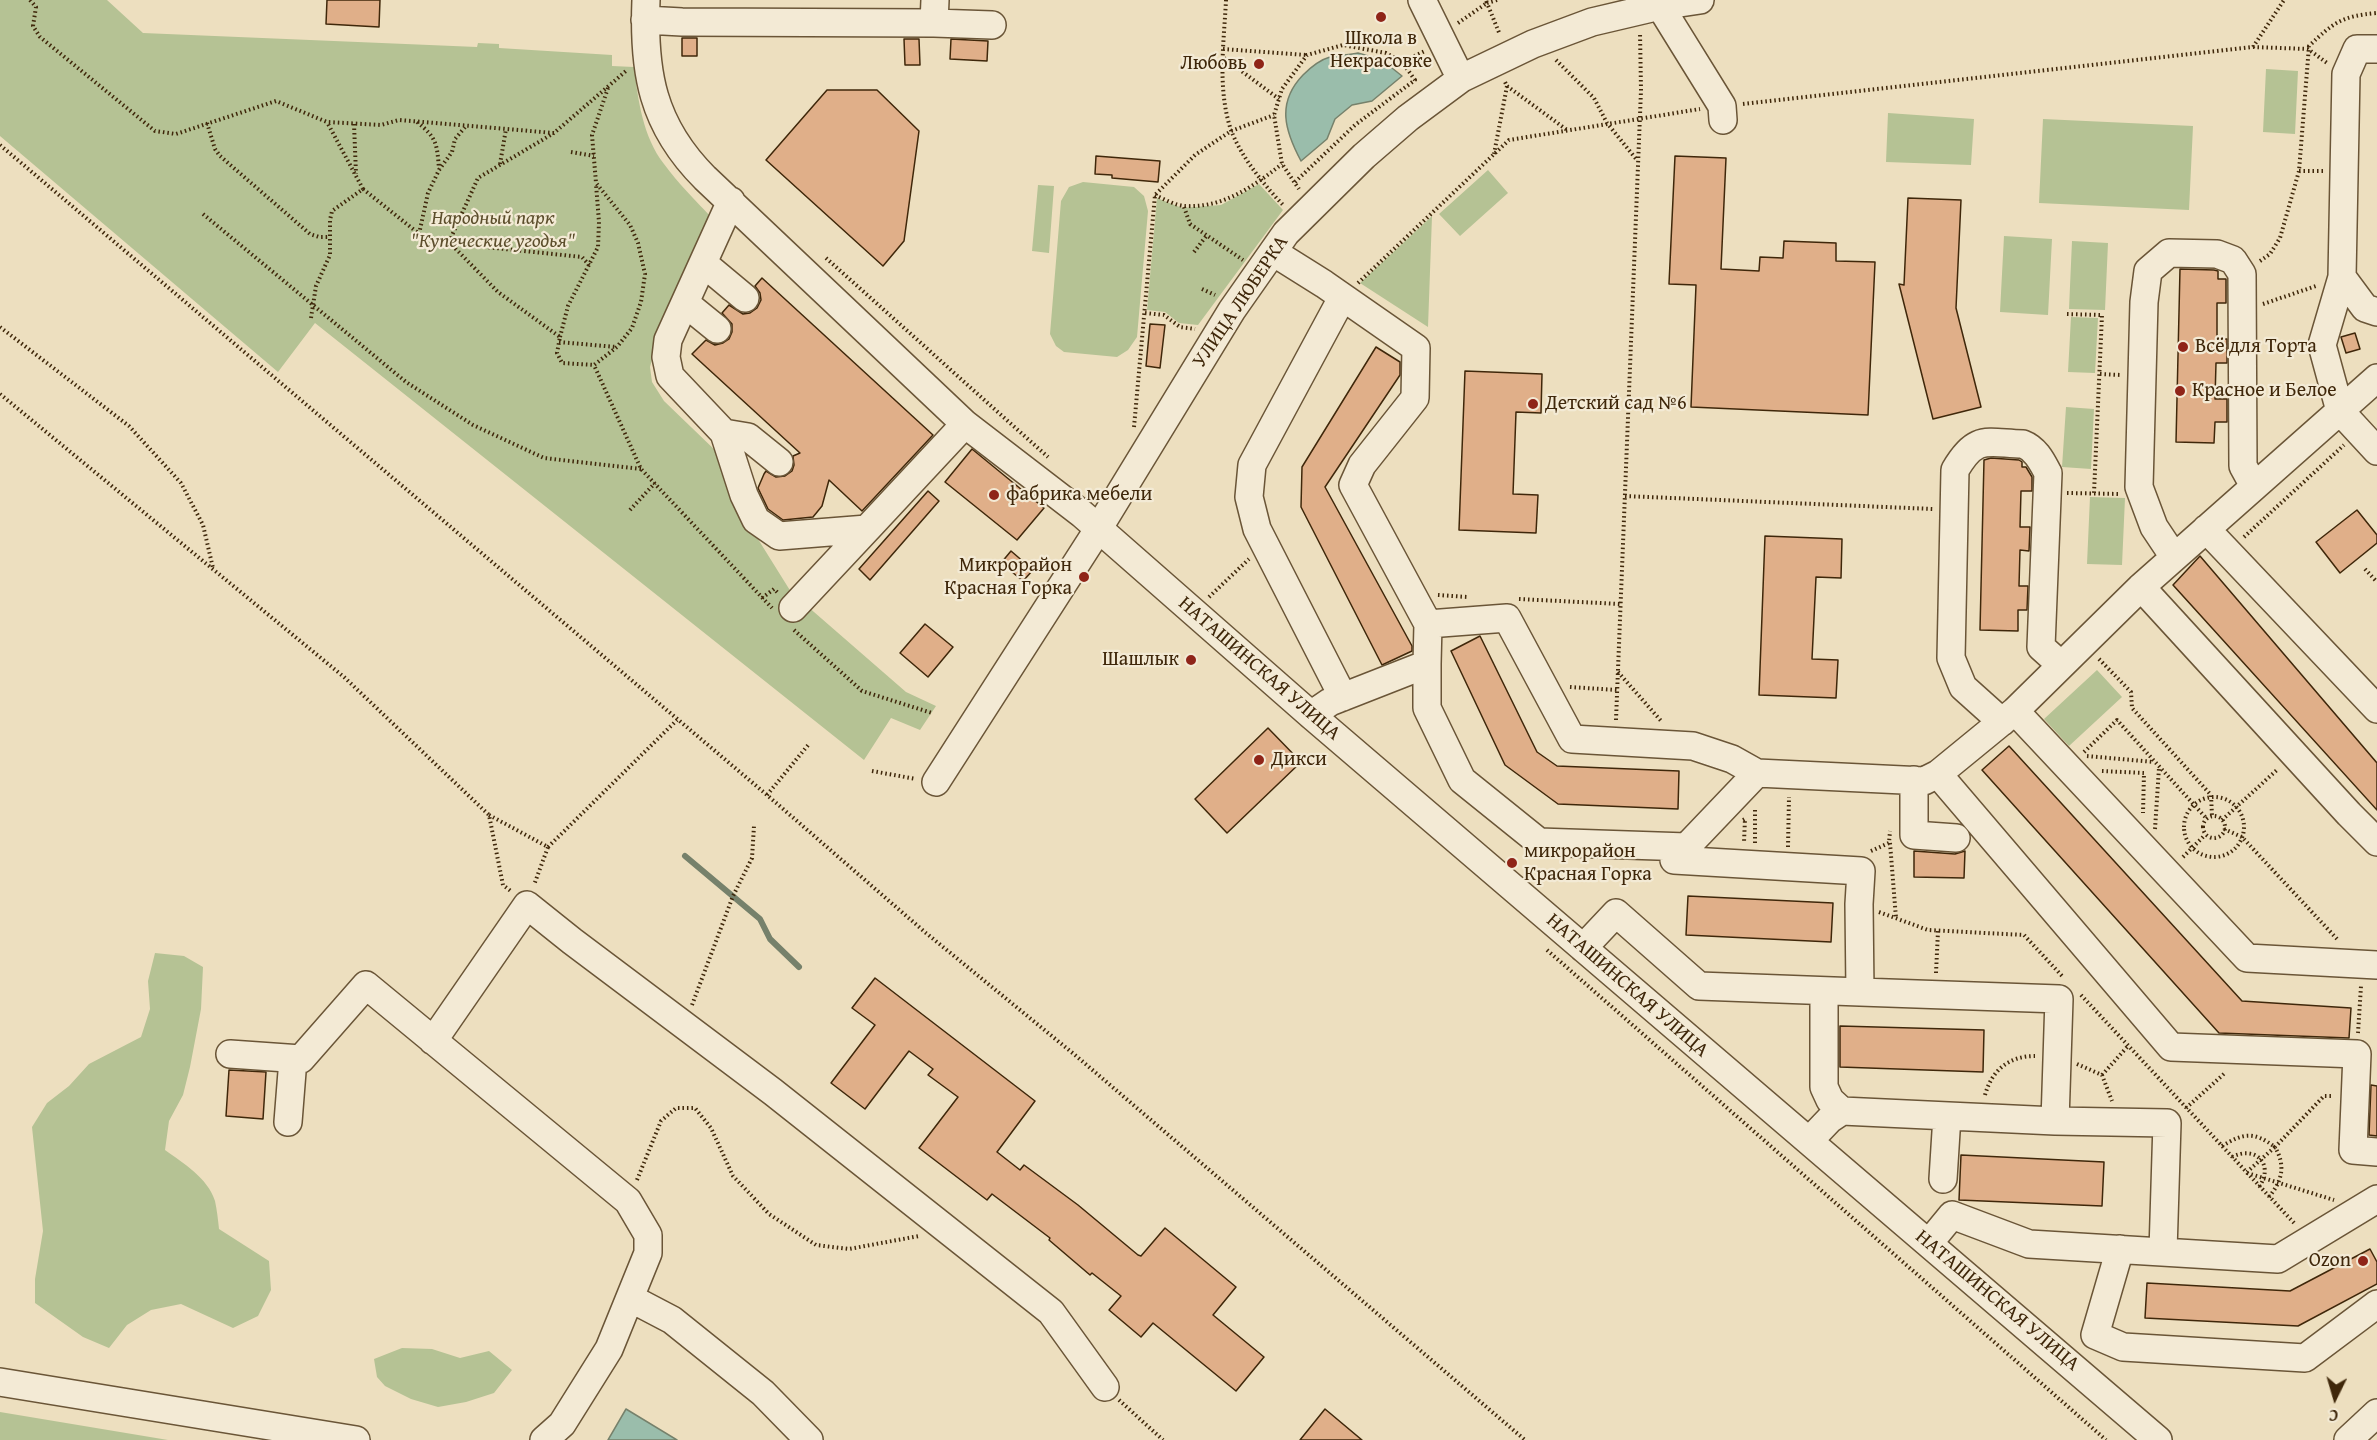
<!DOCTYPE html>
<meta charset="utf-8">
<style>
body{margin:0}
#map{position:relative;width:2377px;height:1440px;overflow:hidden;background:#eddfbf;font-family:"Gentium Book Plus",serif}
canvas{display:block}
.north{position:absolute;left:2305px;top:1368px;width:60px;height:60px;-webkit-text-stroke:4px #f3ead5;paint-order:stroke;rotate:185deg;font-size:16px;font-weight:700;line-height:24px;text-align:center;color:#3f270a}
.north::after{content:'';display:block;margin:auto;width:21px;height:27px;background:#3f270a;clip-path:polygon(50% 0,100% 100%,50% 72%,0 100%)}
</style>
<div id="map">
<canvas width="2377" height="1440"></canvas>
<div class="north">С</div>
</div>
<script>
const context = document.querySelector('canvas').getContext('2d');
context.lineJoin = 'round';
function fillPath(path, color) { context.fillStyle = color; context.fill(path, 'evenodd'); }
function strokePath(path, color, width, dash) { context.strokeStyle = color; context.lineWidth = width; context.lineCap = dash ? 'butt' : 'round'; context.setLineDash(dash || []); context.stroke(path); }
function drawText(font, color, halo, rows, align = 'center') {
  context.font = font + ' "Gentium Book Plus",serif'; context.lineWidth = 4.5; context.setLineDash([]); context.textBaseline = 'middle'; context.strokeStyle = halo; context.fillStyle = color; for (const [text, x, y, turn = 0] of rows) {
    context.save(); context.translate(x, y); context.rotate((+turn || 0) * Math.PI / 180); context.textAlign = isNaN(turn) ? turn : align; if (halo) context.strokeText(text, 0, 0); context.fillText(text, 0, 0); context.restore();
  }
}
const green = new Path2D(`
 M0,0H107L143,33L477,47L478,43L499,44V48L612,55V66L634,67C638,100 643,137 664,164C678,183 695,200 711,217L654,352L650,367L652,382L664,401L718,453L733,499L791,592L906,692L936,706L920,730L891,718L864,760L315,323L278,372L0,136Z
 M2266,69L2298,71L2295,134L2263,132Z
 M1888,113L1974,119L1971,165L1886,162Z
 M2043,119L2193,126L2189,210L2039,203Z
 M1488,170L1508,193L1460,236L1439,214Z
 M1083,182L1134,187L1144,196L1148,211L1137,337L1128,350L1117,357L1064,352L1056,346L1050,334L1061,201L1069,187Z
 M1259,184L1283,210L1198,325L1179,323L1165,312L1147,310L1157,198L1182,208L1221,205Z
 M1038,185L1054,186L1049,253L1032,251Z
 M1432,216L1428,327L1360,283Z
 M2004,236L2052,239L2048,315L2000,312Z
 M2072,241L2108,243L2105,310L2069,309Z
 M2071,317L2098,318L2095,373L2068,372Z
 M2066,407L2094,409L2091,469L2062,467Z
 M2090,497L2125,498L2122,565L2087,564Z
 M2097,670L2122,697L2069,746L2044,719Z
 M155,953L184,956L203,967L201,1009L190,1067L183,1095L169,1121L165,1150C183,1163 208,1178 215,1201C217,1210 218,1220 219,1229L269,1261L271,1290L258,1316L233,1328L181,1304L151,1310L127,1325L109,1348L83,1337L35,1303V1279L43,1231L32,1127L47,1103L69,1086L89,1064L141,1037L150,1009L148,981Z
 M402,1348L432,1349L460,1358L489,1351L512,1370L494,1393L466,1402L438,1407L411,1399L385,1386L377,1377L374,1359Z
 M0,1412L168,1440H0Z`);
const water = new Path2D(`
 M1358,53L1382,60L1402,76L1372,101L1352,105L1335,119L1327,139L1301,161C1285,131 1276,103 1303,75C1311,67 1319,60 1330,57C1338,55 1349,55 1358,53Z
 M626,1409L677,1440H608Z`);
const stream = new Path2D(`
 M685,856L760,919L770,939L799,967`);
const building = new Path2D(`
 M327,0H380L379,27L326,24Z
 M682,38H697V56H682Z
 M904,39H919L920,65H905Z
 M951,39L988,41L987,61L950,59Z
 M827,90H877L919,131L904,241L883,266L766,160Z
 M1096,156L1160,161L1158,182L1112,178V175L1095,174Z
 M1675,156L1726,158L1721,269L1759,271L1760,257L1783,258L1784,241L1836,243V261L1875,262L1868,415L1691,407L1696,285L1669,284Z
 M1908,198L1961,200L1956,308L1981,407L1933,419L1899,284L1904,285Z
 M2180,269L2214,270L2218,271V279H2226V303H2217V339H2227V363H2216L2215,399H2227V422H2215L2214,443L2176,442Z
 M762,278L933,435L862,511L829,480L822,506L813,517L783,520L768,509L758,488L764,474L766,471L776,477L785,476L792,471L794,465L793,456L800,453L692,354L706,340L715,345L723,343L729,339L732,332V324L722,313L729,305L743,314L750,313L757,308L761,300L760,293L755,286Z
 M1150,324L1165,325L1160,368L1146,366Z
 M2355,333L2360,349L2346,353L2341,337Z
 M1376,347L1400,362V375L1325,487L1412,646V651L1382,665L1301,507L1302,467Z
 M1465,371L1542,374L1541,413L1516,412L1513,494L1538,495L1536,533L1459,530Z
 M972,449L1044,508L1017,540L945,482Z
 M1991,458L2019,460L2022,462V467H2026L2032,477V491H2021L2020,527H2030L2029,551L2020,550L2019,586H2028L2027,610H2018V631L1980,630L1984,460Z
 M928,491L939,501L870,580L859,569Z
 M2357,510L2377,535V543L2340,573L2316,542Z
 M1765,536L1842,539L1841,578L1816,577L1812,659L1838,660L1836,698L1759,695Z
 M1011,551L1033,570L1023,581L1001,563Z
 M2200,556L2377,763V810L2173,585Z
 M925,624L953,647L928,677L900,653Z
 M1480,636L1537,752L1557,766L1679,771L1678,809L1558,804L1505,765L1451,651Z
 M1268,728L1301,762L1227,833L1195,799Z
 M2009,746L2242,1001L2351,1008L2349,1038L2219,1033L1982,770Z
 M1914,851L1955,854L1965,851L1964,878L1914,877Z
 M1688,896L1833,903L1831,942L1686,935Z
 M875,978L1035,1101L997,1152L1020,1170L1024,1165L1078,1205L1138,1255L1141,1256L1165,1228L1236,1287L1213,1315L1264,1357L1236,1391L1153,1323L1141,1337L1109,1310L1121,1296L1092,1273L1090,1275L1049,1240L1050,1238L992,1194L987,1200L919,1148L958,1097L928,1075L933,1069L909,1051L865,1109L831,1083L875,1025L852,1008Z
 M1840,1026L1984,1030L1983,1072L1840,1067Z
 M229,1070L266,1072L263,1119L226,1116Z
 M2371,1085L2377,1086V1136L2369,1135Z
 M1961,1155L2104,1162L2102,1206L1959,1200Z
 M2370,1249L2377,1262V1284L2298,1326L2145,1318L2147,1283L2290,1291Z
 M1325,1409L1362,1440H1300Z`);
const path = new Path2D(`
 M30,0L36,7L33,26L40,37L155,131L176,134L276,101L327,122L381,125L399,120L554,133L626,71
 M1226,0C1224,42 1217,89 1231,130C1241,157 1265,186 1284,206
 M1497,0L1487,3L1500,35
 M1458,23L1487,3L1486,0
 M2253,47L2308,49L2327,63
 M1223,49L1306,55
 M1224,58L1279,99
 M1556,60L1594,98L1607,123L1637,160
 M1402,62L1425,51
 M1507,86L1567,130
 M608,88L592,135L596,183L630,225L638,243L645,274L641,302L632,328L617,347L594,365L641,469L772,608
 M1743,104L2253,47L2284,0
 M417,122C437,138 437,144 439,169
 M207,123L215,149L220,156L310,234L319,237H330
 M354,124L356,174
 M0,145L767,795L926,933L1075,1055L1525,1440
 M571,152L594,156
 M1494,154L1507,86L1504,80
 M500,164L506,129
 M2299,171H2323
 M1295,182L1355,125L1415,80L1402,62L1386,53L1343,45L1307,55L1282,89L1274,115L1282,164L1299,189
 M363,189L428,241L582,257L590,266
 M1155,195C1164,199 1176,206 1186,206C1223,208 1254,186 1282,164
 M1184,207L1190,224L1243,260
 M203,214L406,382L473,425L544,458L641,469
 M419,234L428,193L439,170L452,152L455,139L466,126
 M449,242L498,292L560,337L557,353L562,363L594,365
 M449,242L478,178L554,133
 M1194,252L1207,235
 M826,258L1048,457
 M2260,261L2270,254L2280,238L2299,171L2309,46C2334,22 2342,16 2377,13
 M1358,283L1509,140L1700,109
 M1202,289L1215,295
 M2263,304L2316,286
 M1145,313L1164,315L1180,327L1195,329
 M2067,314L2102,315L2094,493
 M311,318L316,286L330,255V220L332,211L363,189L327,122
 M0,327L129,426L181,483L203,525L213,568
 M560,337L568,306L598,247L599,222L596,184
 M559,342L616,347
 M2100,374L2121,375
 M0,394L344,677L489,815L503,885L512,892
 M1134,427L1155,195L1195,155L1231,131L1274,115
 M2067,493L2120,494
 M1625,496L1933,509
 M630,510L655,483
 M2244,537L2344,445
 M2365,569L2377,582
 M1438,595L1467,597
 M1209,597L1249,559
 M762,598L774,589L778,593
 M1519,599L1620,604
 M794,630L862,691L932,713
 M2099,659L2131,692L2132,708L2211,795L2212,816
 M1618,672L1662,722
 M1570,687L1617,690
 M1616,720L1641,90L1640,32
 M2084,752L2117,720L2207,819
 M2087,756L2154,762
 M872,771L916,779
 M2102,771L2144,773L2143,813
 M767,795L809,744
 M2184 827a30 30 0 1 1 60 0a30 30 0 1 1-60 0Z
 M489,815L548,847L534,885
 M2203 827a11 11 0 1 1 22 0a11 11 0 1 1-22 0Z
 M1743,820L1745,819L1744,842
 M2222,820L2278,769
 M2155,829L2159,768
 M2224,829L2242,837L2338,940
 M1755,843V808
 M1890,843L1896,918
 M548,847L677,720
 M1788,847L1789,797
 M1871,851L1889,843L1890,831
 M2183,857L2205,835
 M1879,912L1928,930L2024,935L2063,977
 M1547,950L2106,1440
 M1936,973L1938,931
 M2081,995L2295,1224
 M692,1005L733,896L752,858L754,826
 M2358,1033L2361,986
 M2077,1064L2102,1075L2112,1101
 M2102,1075L2128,1046
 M1985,1095C1992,1070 2009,1056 2035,1056
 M2186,1108L2226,1072
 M2222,1146C2244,1133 2253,1131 2275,1147L2247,1172
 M2232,1157C2255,1145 2275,1164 2259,1187
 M2247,1173L2334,1200
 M637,1180L661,1121L676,1108H695L711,1128L733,1176L769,1214L816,1245L849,1249L919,1236
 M2269,1197C2282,1181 2286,1166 2275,1147L2324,1096H2333
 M1119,1400L1163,1440`);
const minor = new Path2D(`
 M646,0C643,72 652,125 705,178L965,424L1082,514L1311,715L2158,1440
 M1422,0L1455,67L1462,78
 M1660,6L1722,106L1723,120
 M645,20L682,22L934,23L935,0
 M934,23L992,25
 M2377,49H2357L2346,74L2342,277L2365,308L2377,312
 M731,201L668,340L666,357L670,376L724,433L744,495L756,520L779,536L867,529L965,424
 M1273,252L1324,284L1416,348L1415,398L1362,465L1353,485L1428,624
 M703,263L745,298
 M2342,277L2322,345L2340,411L2377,451
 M1342,298L1252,465L1249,497L1257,529L1343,697
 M685,303L717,329
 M724,433L748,437L779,462
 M2206,529L2377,709
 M2174,557L2154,527L2139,487L2144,302L2148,271L2169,253L2217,254L2233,260L2242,274L2243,466L2254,486
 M2141,587L2349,814L2377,842
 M793,608L867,529
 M1427,664V708L1462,780L1539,842L1687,847
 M2015,711L2247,958L2377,965
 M1311,715L1330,702L1427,664L1428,624L1507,618L1572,739L1693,746L1732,759L1757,773L1674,860L1861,871L1859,904L1860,992L2059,999L2055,1121L2167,1123L2163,1251
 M2002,722L1963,687L1951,658L1955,470C1976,434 1986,443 2023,444C2036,449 2042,462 2048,473L2041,647L2061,665
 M1757,773L1924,781L1938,774L2015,711L2141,587L2377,378
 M1938,774L2171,1047L2357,1054L2353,1150L2377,1152
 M1914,780V835L1956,838
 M936,782L1092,539L1232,310L1286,233L1364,156L1408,118L1462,78L1533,44L1592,22L1660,6L1700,0
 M1583,948L1616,913L1699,986L1860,992
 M1824,991V1087L1830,1100L1842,1111
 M433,1041L527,905L572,941L773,1092L1051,1312L1105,1387
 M230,1054L301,1059L366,985L628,1201L648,1235V1253L609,1349L562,1424L544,1440
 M288,1122L293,1059
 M1809,1141L1830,1119L1842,1111L2055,1121
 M1943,1179L1947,1116
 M1929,1243L1952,1215L2029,1244L2278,1259L2377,1199
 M2120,1249L2095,1335L2123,1347L2305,1358L2377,1304
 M630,1298L672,1320L763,1393L809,1440
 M0,1382L356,1440
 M2348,1440L2377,1413`);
const markers = [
 [1381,17,6,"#8f2418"],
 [1259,64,6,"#8f2418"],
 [2183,347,6,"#8f2418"],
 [2180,391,6,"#8f2418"],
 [1533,404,6,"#8f2418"],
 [994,495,6,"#8f2418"],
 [1084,577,6,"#8f2418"],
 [1191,660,6,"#8f2418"],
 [1259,760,6,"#8f2418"],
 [1512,863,6,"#8f2418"],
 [2363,1261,6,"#8f2418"]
];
const poiNames = [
 ["Школа в",1381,39,"center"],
 ["Некрасовке",1381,62,"center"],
 ["Любовь",1247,64,"right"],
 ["Всё для Торта",2195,347],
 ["Красное и Белое",2192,391],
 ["Детский сад №6",1545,404],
 ["фабрика мебели",1006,495],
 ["Микрорайон",1072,566,"right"],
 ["Красная Горка",1072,589,"right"],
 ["Шашлык",1179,660,"right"],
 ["Дикси",1271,760],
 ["микрорайон",1524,852],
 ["Красная Горка",1524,875],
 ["Ozon",2351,1261,"right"]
];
const parkNames = [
 ["Народный парк",493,219],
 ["\"Купеческие угодья\"",493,242]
];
const streetNames = [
 ["УЛИЦА ЛЮБЕРКА",1241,302,-56],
 ["НАТАШИНСКАЯ УЛИЦА",1259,669,41],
 ["НАТАШИНСКАЯ УЛИЦА",1627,986,41],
 ["НАТАШИНСКАЯ УЛИЦА",1997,1301,40]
];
fillPath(green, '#b5c294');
fillPath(water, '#9abdab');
strokePath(water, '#76816b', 1.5);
strokePath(stream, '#76816b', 6);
fillPath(building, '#e0af89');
strokePath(building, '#3f270a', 1.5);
strokePath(minor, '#6a5537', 30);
strokePath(path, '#3f270a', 4, [1.5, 3]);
strokePath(minor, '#f3ead5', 27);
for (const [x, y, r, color] of markers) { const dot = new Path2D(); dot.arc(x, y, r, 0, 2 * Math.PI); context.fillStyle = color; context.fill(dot); strokePath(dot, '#f3ead5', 2); }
drawText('20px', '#3f270a', '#f3ead5', poiNames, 'left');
drawText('italic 20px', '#5c4e2c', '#f3ead5', parkNames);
drawText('20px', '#3f270a', '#f3ead5', streetNames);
</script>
